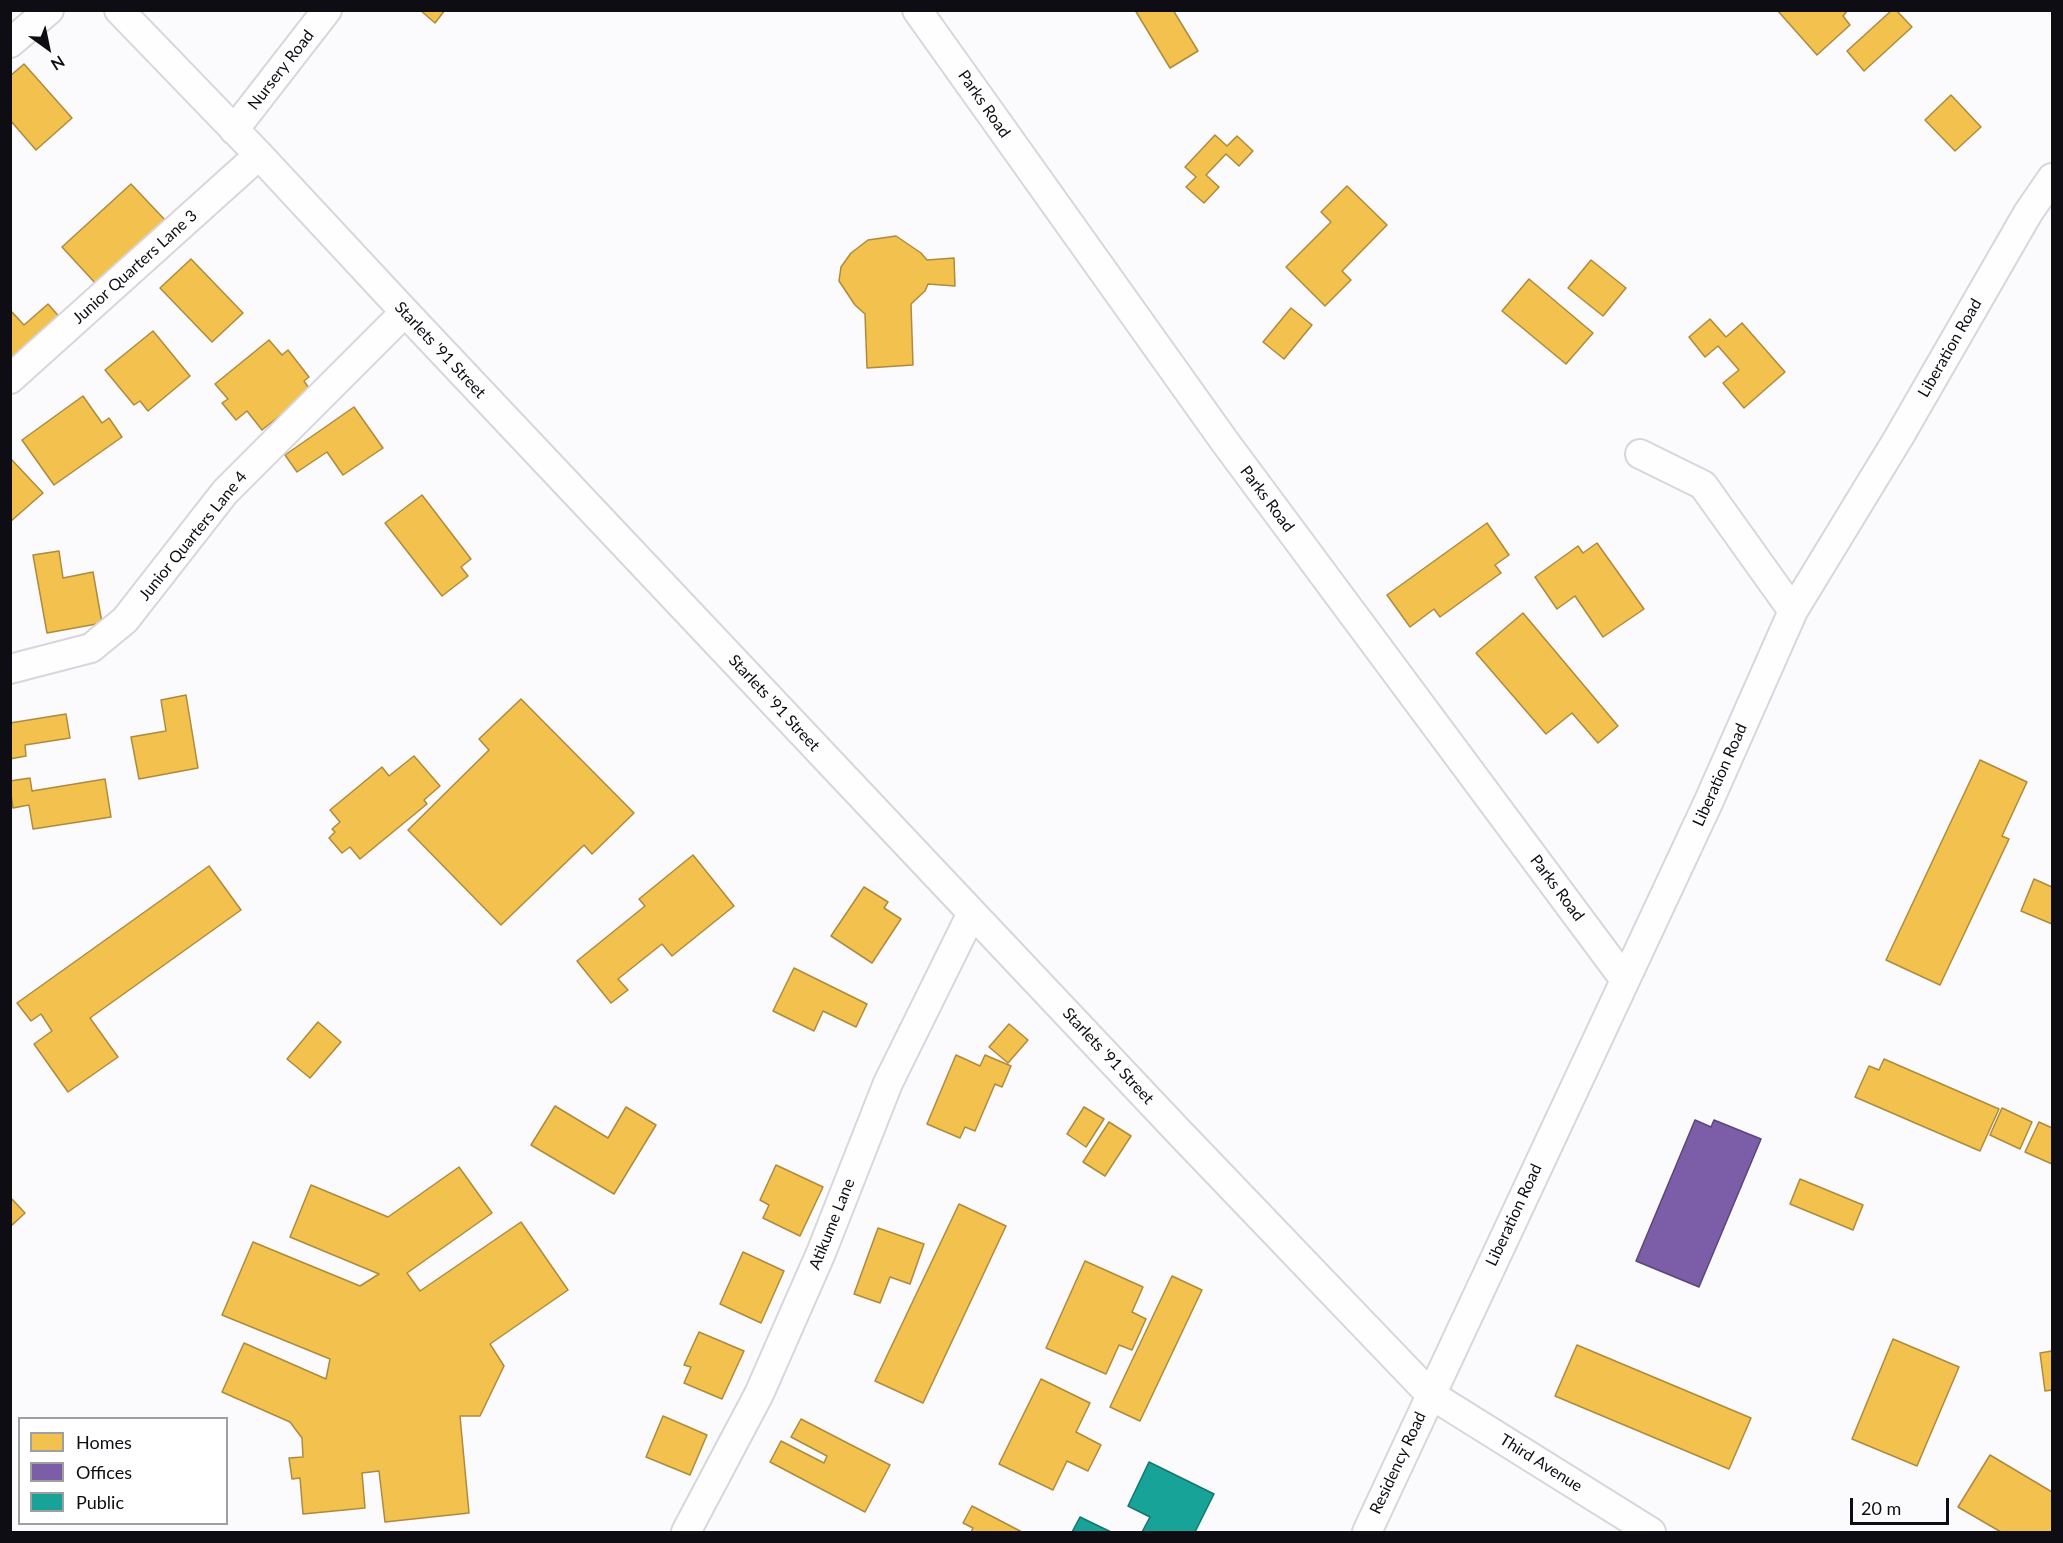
<!DOCTYPE html>
<style>
body{margin:0}
#map{position:relative;width:2063px;height:1543px;overflow:hidden;background:#fbfafc;font-family:Lato,sans-serif}
canvas{display:block}
.frame{position:absolute;inset:0;border:12px solid #0e0d13;pointer-events:none}
.legend{position:absolute;left:18px;top:1417px;width:210px;height:108px;box-sizing:border-box;background:#fff;border:2px solid #9f9ea1;margin:0;padding:8px 10px;list-style:none;font-size:18px;color:#0e0d13}
.legend li{display:flex;align-items:center;gap:12px;height:30px}
.legend b{width:30px;border:2px solid #9f9ea1}
.north{position:absolute;left:18px;top:18px;width:60px;height:60px;-webkit-text-stroke:4px #fff;paint-order:stroke;rotate:147deg;font-size:16px;font-weight:700;line-height:24px;text-align:center;color:#0e0d13}
.north::after{content:'';display:block;margin:auto;width:21px;height:27px;background:#0e0d13;clip-path:polygon(50% 0,100% 100%,50% 72%,0 100%)}
.scale{position:absolute;left:1850px;top:1498px;width:99px;height:27px;box-sizing:border-box;border:3px solid #0e0d13;border-top:0;padding-left:8px;font-size:18px;line-height:21px;white-space:nowrap;color:#0e0d13;-webkit-text-stroke:4px #fff;paint-order:stroke}
</style>
<div id="map">
<canvas width="2063" height="1543"></canvas>
<div class="frame"></div>
<ul class="legend">
<li><b style="height:16px;background:#f2c14e"></b>Homes</li>
<li><b style="height:16px;background:#7b5ea7"></b>Offices</li>
<li><b style="height:16px;background:#17a398"></b>Public</li>
</ul>
<div class="north">N</div>
<div class="scale">20 m</div>
</div>
<script>
const context = document.querySelector('canvas').getContext('2d');
context.lineJoin = 'round';
function fillPath(path, color) { context.fillStyle = color; context.fill(path, 'evenodd'); }
function strokePath(path, color, width, dash) { context.strokeStyle = color; context.lineWidth = width; context.lineCap = dash ? 'butt' : 'round'; context.setLineDash(dash || []); context.stroke(path); }
function drawText(font, color, halo, rows, align = 'center') {
  context.font = font + ' Lato,sans-serif'; context.lineWidth = 6; context.setLineDash([]); context.textBaseline = 'middle'; context.strokeStyle = halo; context.fillStyle = color; for (const [text, x, y, turn = 0] of rows) {
    context.save(); context.translate(x, y); context.rotate((+turn || 0) * Math.PI / 180); context.textAlign = isNaN(turn) ? turn : align; if (halo) context.strokeText(text, 0, 0); context.fillText(text, 0, 0); context.restore();
  }
}
const homes = new Path2D(`
 M420,10H445L435,23Z
 M1135,10H1173L1198,51L1170,68Z
 M1777,10H1848L1843,16L1850,25L1817,55Z
 M1892,10H1896L1912,27L1864,71L1847,51Z
 M24,64L72,118L36,150L10,120V76Z
 M1951,95L1981,127L1955,151L1925,120Z
 M1215,135L1227,146L1237,136L1253,151L1239,166L1226,154L1206,175L1219,187L1204,203L1186,187L1196,177L1185,167Z
 M131,184L166,221L97,285L62,247Z
 M1347,186L1387,225L1342,271L1351,280L1325,306L1286,267L1331,222L1321,212Z
 M896,236L921,253L927,260L954,258L955,286L928,284L925,291L911,304L913,365L867,368L865,314L855,305L839,281L841,267L851,253L868,240Z
 M191,259L243,313L212,342L160,288Z
 M1591,260L1626,288L1603,316L1568,288Z
 M1529,279L1593,333L1566,364L1502,311Z
 M48,304L63,321L10,368V310L24,325Z
 M1291,308L1312,325L1284,359L1263,342Z
 M1710,319L1726,337L1742,323L1785,372L1744,408L1723,383L1739,370L1718,346L1705,357L1689,337Z
 M153,331L190,376L148,411L140,401L134,405L105,370Z
 M269,340L282,355L288,350L309,377L304,381L311,391L262,430L247,411L236,420L222,403L228,399L215,384Z
 M83,396L102,423L109,418L122,437L54,485L22,440Z
 M354,407L383,448L343,475L327,452L297,472L285,455Z
 M10,458L43,493L10,522Z
 M422,495L471,559L461,567L468,576L442,596L385,523Z
 M1487,523L1509,555L1495,565L1501,573L1440,617L1434,609L1410,627L1387,595Z
 M1597,543L1644,609L1603,637L1575,596L1557,609L1535,577L1578,546L1583,553Z
 M59,551L63,578L93,572L102,623L47,633L33,555Z
 M1523,613L1618,726L1598,743L1572,713L1546,734L1476,653Z
 M186,695L198,768L139,779L131,737L166,731L161,700Z
 M521,699L634,813L592,854L584,845L501,925L408,830L489,750L479,739Z
 M66,714L70,738L25,745L26,756L10,759V723Z
 M414,756L440,786L424,800L427,804L360,859L350,847L342,853L329,838L335,832L332,829L340,822L330,810L382,767L389,776Z
 M1980,760L2027,782L2002,836L2009,839L1940,985L1886,960Z
 M30,778L32,791L105,779L111,817L33,829L29,805L13,808L10,787V781Z
 M693,855L734,906L672,956L662,944L618,979L628,990L611,1003L577,961L645,906L639,899Z
 M209,866L241,910L90,1018L118,1057L68,1092L34,1044L52,1031L41,1014L31,1021L17,1003Z
 M2034,879L2052,887V924L2021,911Z
 M864,887L888,902L884,908L901,919L872,963L831,936Z
 M794,968L867,1004L856,1027L823,1011L814,1031L773,1011Z
 M318,1022L341,1042L310,1078L287,1059Z
 M1009,1024L1028,1040L1008,1063L989,1047Z
 M956,1055L980,1066L985,1055L1011,1066L1002,1087L995,1084L975,1131L965,1127L960,1138L927,1124Z
 M1884,1059L1999,1109L1980,1151L1855,1097L1869,1066L1879,1070Z
 M555,1106L608,1138L626,1107L656,1125L614,1194L531,1145Z
 M1084,1107L1104,1119L1086,1147L1067,1134Z
 M2002,1108L2032,1122L2020,1149L1990,1135Z
 M1109,1122L1131,1136L1105,1176L1083,1162Z
 M2039,1122L2052,1128V1164L2025,1152Z
 M776,1165L823,1187L800,1236L763,1218L769,1205L760,1200Z
 M459,1167L492,1213L407,1273L420,1291L521,1222L568,1290L490,1344L504,1366L480,1416H460L469,1513L385,1522L379,1471L362,1473L365,1508L303,1514L300,1478L292,1479L289,1458L303,1457L302,1438L290,1422L222,1392L244,1343L326,1379L330,1359L222,1315L253,1242L360,1286L379,1274L290,1237L311,1185L388,1217Z
 M1800,1179L1863,1205L1853,1230L1790,1204Z
 M10,1197L25,1213L10,1227Z
 M959,1204L1006,1226L923,1403L875,1381Z
 M878,1228L924,1244L910,1284L890,1277L880,1303L854,1294Z
 M743,1252L784,1271L761,1323L720,1304Z
 M1085,1261L1143,1287L1132,1312L1146,1319L1132,1350L1119,1345L1106,1374L1046,1348Z
 M1172,1276L1202,1290L1140,1421L1110,1407Z
 M699,1332L744,1351L722,1399L684,1383L691,1367L684,1365Z
 M1893,1339L1959,1367L1917,1466L1852,1439Z
 M1577,1345L1751,1418L1729,1469L1555,1396Z
 M2052,1351V1390L2045,1391L2040,1353Z
 M1041,1379L1090,1403L1076,1432L1101,1445L1088,1471L1067,1461L1053,1490L999,1464Z
 M663,1416L707,1435L690,1475L646,1457Z
 M801,1419L890,1465L865,1512L770,1462L781,1441L824,1463L827,1456L791,1437Z
 M1990,1455L2052,1492V1532H2001L1958,1507Z
 M972,1506L1022,1532H971L973,1528L963,1523Z`);
const offices = new Path2D(`
 M1695,1120L1711,1127L1714,1120L1761,1139L1699,1287L1636,1261Z`);
const public = new Path2D(`
 M1149,1462L1214,1494L1195,1532H1142L1150,1517L1128,1506Z
 M1080,1517L1111,1532H1072Z`);
const minor = new Path2D(`
 M119,10L259,155L405,312L1178,1131L1430,1394L1651,1532
 M917,10L1225,442L1625,980
 M10,43L49,10
 M234,130L327,10
 M10,379L259,155
 M1640,454L1703,485L1793,611
 M10,669L91,648L125,620L225,492L405,312
 M686,1532L759,1394L821,1253L888,1083L972,913
 M1367,1532L1708,803L1793,611L1899,437L2028,213L2052,178`);
const streetNames = [
 ["Nursery Road",281,70,-52],
 ["Parks Road",984,104,55],
 ["Junior Quarters Lane 3",135,267,-42],
 ["Liberation Road",1950,348,-60],
 ["Starlets '91 Street",440,350,47],
 ["Parks Road",1267,499,53],
 ["Junior Quarters Lane 4",193,536,-51],
 ["Starlets '91 Street",774,703,47],
 ["Liberation Road",1720,775,-66],
 ["Parks Road",1557,888,53],
 ["Starlets '91 Street",1108,1056,47],
 ["Liberation Road",1514,1215,-65],
 ["Atikume Lane",832,1224,-68],
 ["Residency Road",1398,1463,-65],
 ["Third Avenue",1541,1463,32]
];
fillPath(homes, '#f2c14e');
strokePath(homes, '#ae8b3c', 1.5);
fillPath(offices, '#7b5ea7');
strokePath(offices, '#5a467b', 1.5);
fillPath(public, '#17a398');
strokePath(public, '#147670', 1.5);
strokePath(minor, '#d7d6db', 32);
strokePath(minor, '#fefeff', 28);
drawText('16px', '#0e0d13', '#fff', streetNames);
</script>
